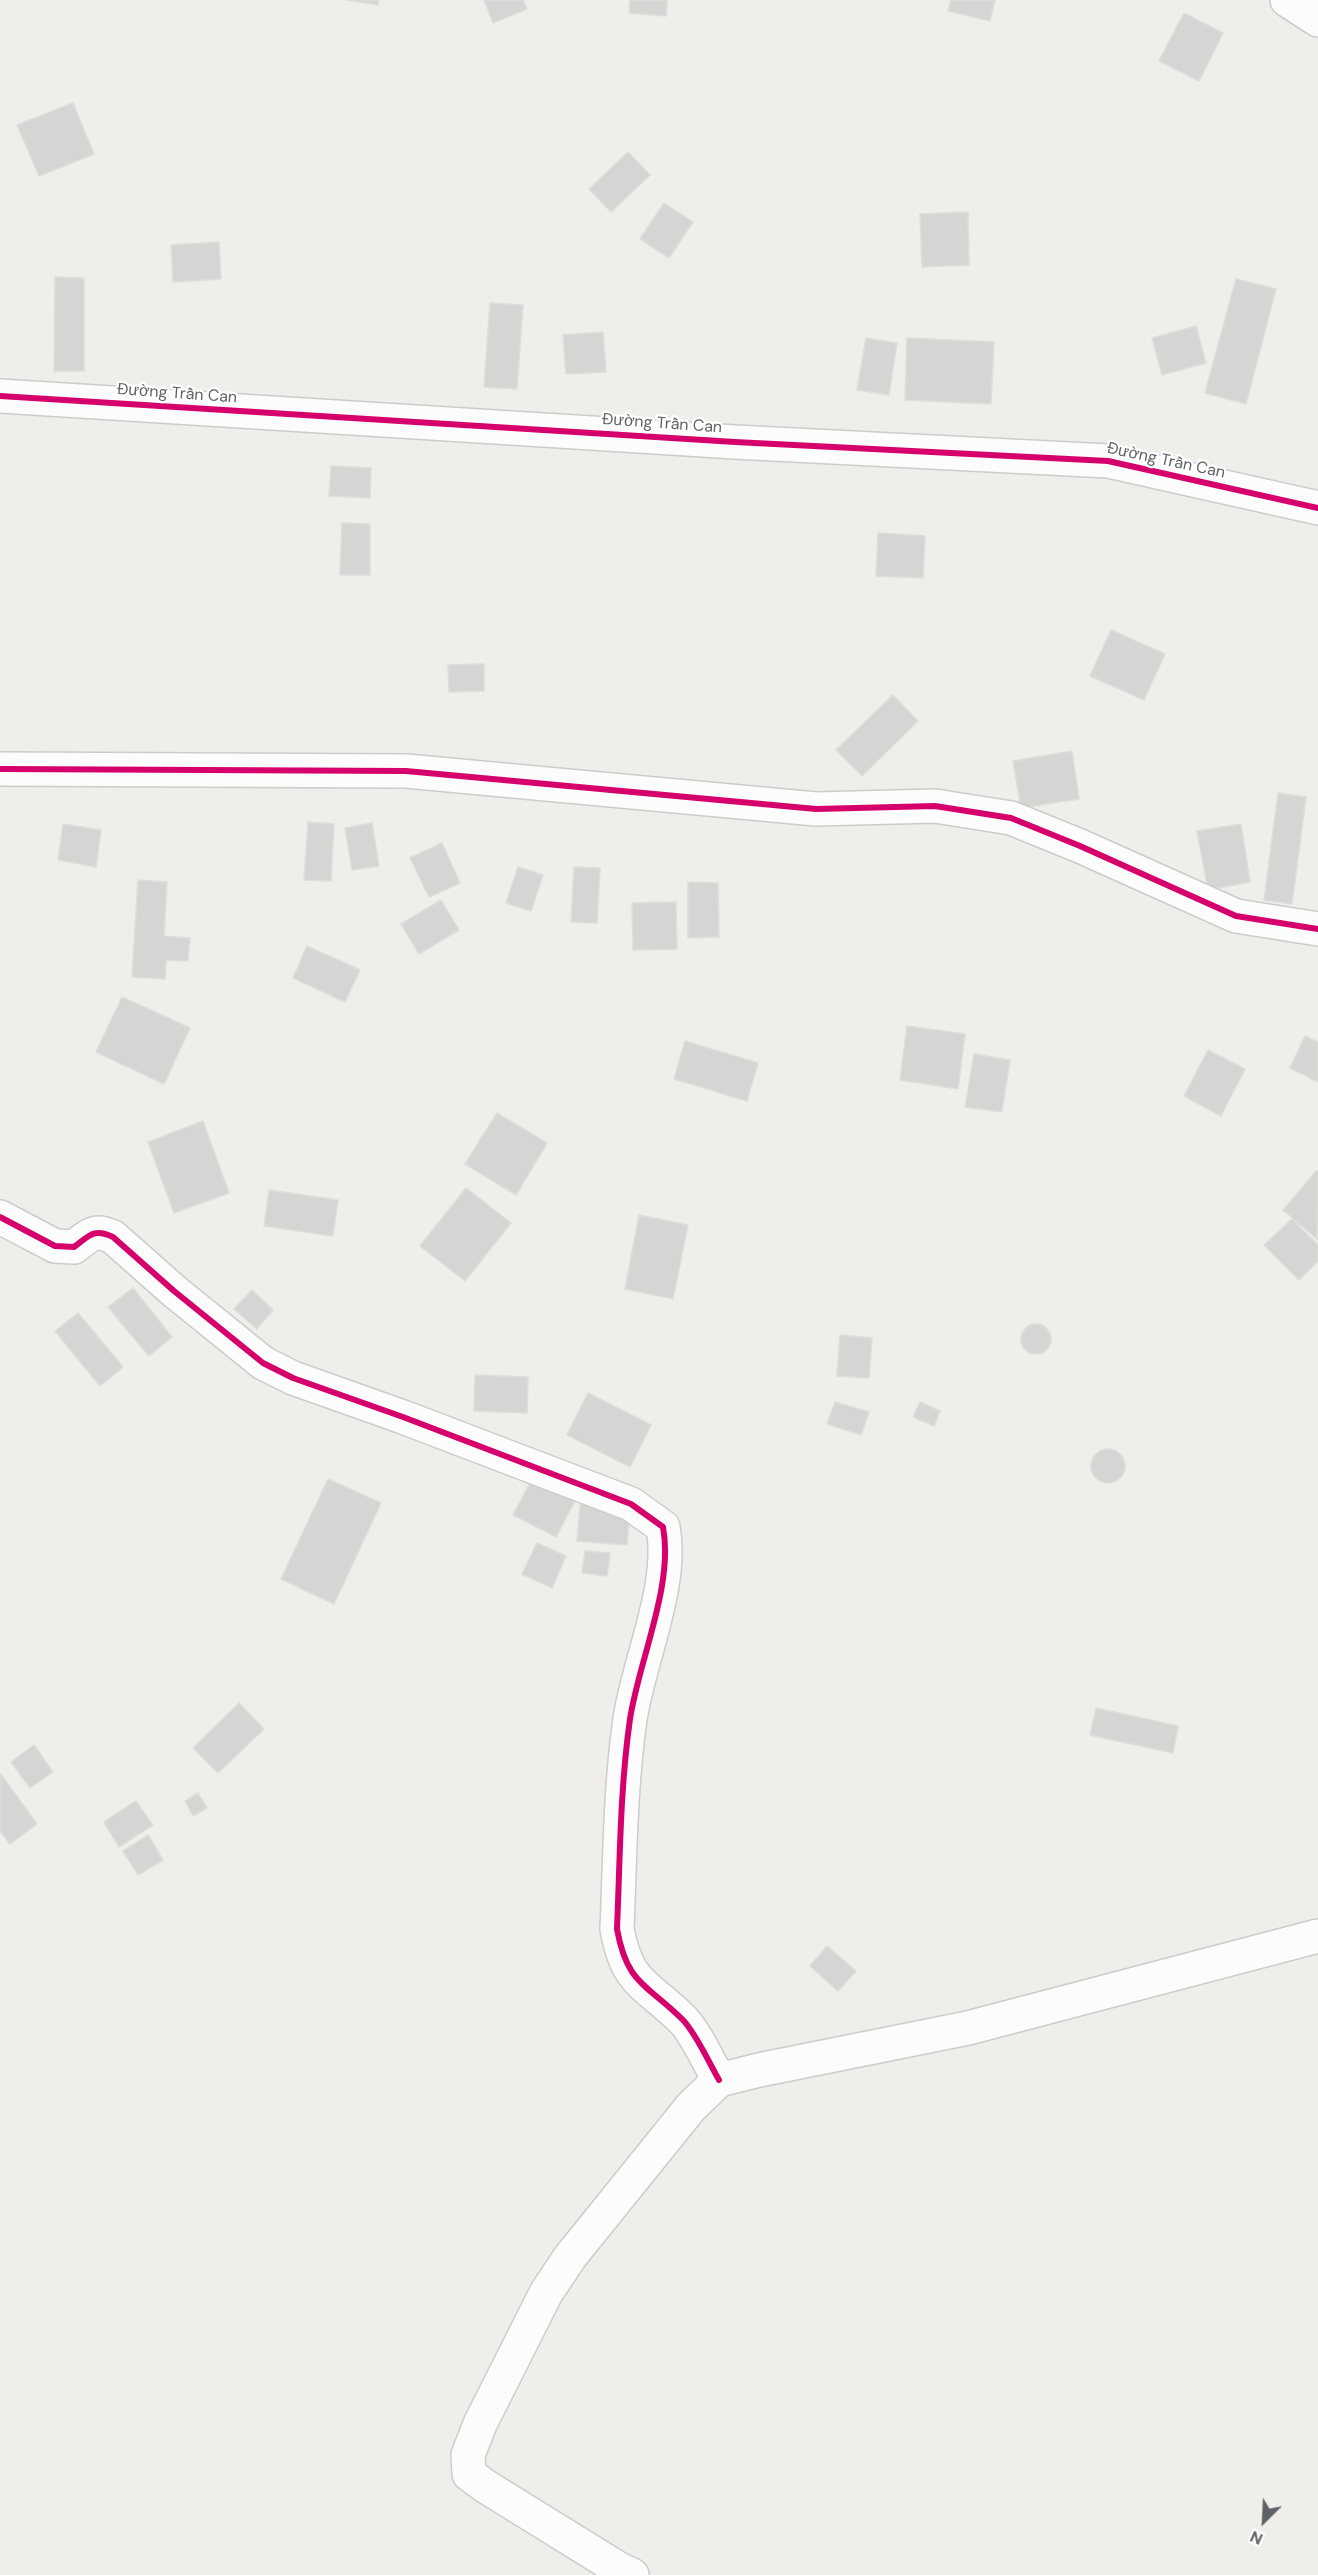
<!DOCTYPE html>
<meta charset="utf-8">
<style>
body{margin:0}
#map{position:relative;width:1318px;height:2575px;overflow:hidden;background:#efeeea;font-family:"DM Sans",sans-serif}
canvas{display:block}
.north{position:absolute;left:1234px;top:2491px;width:60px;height:60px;-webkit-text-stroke:4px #fff;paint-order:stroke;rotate:204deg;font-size:16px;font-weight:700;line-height:24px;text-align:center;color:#5f6368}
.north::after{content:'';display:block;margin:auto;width:21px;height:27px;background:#5f6368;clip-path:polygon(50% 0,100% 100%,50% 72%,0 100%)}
</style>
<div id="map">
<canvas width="1318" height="2575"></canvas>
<div class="north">N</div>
</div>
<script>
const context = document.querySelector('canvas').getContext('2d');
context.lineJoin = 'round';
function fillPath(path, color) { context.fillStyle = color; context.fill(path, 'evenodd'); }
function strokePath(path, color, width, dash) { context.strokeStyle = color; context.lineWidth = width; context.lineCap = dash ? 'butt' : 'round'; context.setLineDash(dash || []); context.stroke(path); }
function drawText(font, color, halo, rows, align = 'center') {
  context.font = font + ' "DM Sans",sans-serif'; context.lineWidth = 4.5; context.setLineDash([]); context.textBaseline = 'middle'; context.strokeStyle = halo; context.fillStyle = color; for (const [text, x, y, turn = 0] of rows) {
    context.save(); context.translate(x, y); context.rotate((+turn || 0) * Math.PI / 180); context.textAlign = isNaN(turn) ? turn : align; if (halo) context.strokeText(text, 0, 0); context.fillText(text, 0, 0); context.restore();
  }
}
const building = new Path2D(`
 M347,0H379L378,5Z
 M484,0H523L527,9L493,23Z
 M630,0H667L666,16L629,13Z
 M951,0H995L990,21L948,11Z
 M1184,13L1223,33L1199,81L1159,61Z
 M73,103L94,154L39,176L17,125Z
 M628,152L650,175L611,212L589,189Z
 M664,203L693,222L669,258L640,239Z
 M968,212L969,265L922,267L920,214Z
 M219,242L221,279L173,282L171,245Z
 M55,277L84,278V371H54Z
 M1236,279L1276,289L1246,404L1205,393Z
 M490,303L523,305L517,389L484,387Z
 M1196,326L1206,363L1162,375L1152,338Z
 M603,332L606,372L566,374L563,335Z
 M866,338L897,343L889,395L857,390Z
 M907,338L994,342L991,404L905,400Z
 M331,466L371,468L370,498L329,496Z
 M342,523L370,524V575H340Z
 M878,533L925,536L923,578L876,576Z
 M1111,630L1165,654L1144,700L1090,676Z
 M484,664V691L449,692L448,665Z
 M893,695L918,721L862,776L836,750Z
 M1072,751L1079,799L1021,808L1013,761Z
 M1278,793L1306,797L1292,904L1264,900Z
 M308,822L334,824L331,881L304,880Z
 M372,823L379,866L352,870L345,828Z
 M63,824L101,830L96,867L58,860Z
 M1241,824L1250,882L1208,890L1197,831Z
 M442,843L460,883L429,897L410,858Z
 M518,867L543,875L531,911L506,903Z
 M574,867L600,868L597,923L571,922Z
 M138,880L167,882L164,936L190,938L188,961L166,960L165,979L132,977Z
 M688,882L718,883L719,937L688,938Z
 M441,900L459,930L419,954L401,924Z
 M676,902L677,949L633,950L632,903Z
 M307,946L360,970L345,1002L293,978Z
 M122,997L190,1028L164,1084L96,1052Z
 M907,1026L965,1034L958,1089L900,1080Z
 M1305,1036L1318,1042V1082L1290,1068Z
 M685,1041L758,1063L747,1101L674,1079Z
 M1208,1050L1245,1069L1221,1116L1184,1096Z
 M974,1054L1010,1060L1002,1112L965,1107Z
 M497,1113L547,1143L516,1195L465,1164Z
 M203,1121L229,1193L174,1213L148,1142Z
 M1316,1171L1318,1172L1317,1239L1283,1210Z
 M466,1188L511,1223L465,1281L420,1246Z
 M269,1190L338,1200L333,1236L264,1226Z
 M639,1215L688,1225L673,1299L625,1289Z
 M1292,1219L1318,1245V1261L1299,1280L1264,1245Z
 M133,1288L172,1337L149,1356L108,1307Z
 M252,1290L273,1310L257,1329L234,1309Z
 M78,1313L123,1367L100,1386L55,1331Z
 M1021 1339a15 15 0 1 1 30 0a15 15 0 1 1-30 0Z
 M840,1335L872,1338L869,1378L837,1376Z
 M475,1375L528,1377L527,1413L474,1411Z
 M588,1393L651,1425L630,1467L567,1435Z
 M835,1402L869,1412L861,1435L827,1424Z
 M920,1402L940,1411L934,1426L913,1417Z
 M1091 1466a17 17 0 1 1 34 0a17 17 0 1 1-34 0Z
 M328,1479L381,1503L334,1604L281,1579Z
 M532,1479L575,1501L556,1537L513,1515Z
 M581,1498L631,1502L627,1545L577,1541Z
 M537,1543L566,1556L552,1588L522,1574Z
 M585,1551L610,1553L607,1576L582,1573Z
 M239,1703L264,1729L218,1773L193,1748Z
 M1096,1708L1178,1726L1173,1753L1090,1735Z
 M34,1745L53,1772L30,1788L11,1762Z
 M0,1773L37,1824L10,1844L0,1831Z
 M198,1793L207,1808L193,1816L185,1801Z
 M136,1801L153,1825L119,1847L104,1822Z
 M148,1835L163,1860L138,1875L123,1851Z
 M827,1946L856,1971L838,1991L810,1966Z`);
const street = new Path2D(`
 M1287,0L1318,20
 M0,396L735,442L1108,461L1318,508
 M0,769L406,771L816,809L935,806L1011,818L1080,846L1236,916L1318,929
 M0,1217L55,1246L74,1247C90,1235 94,1228 113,1237L174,1291L263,1363L293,1378L403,1417L631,1504L663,1527C674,1585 639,1660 630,1719C620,1789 620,1860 617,1929C627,1985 647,1984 683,2020C697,2035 709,2063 719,2080
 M632,2575L619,2569L485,2486L469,2474L468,2455L480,2424L546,2293L570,2257L691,2107L719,2080L759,2070L968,2028L1318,1936`);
const cycleway = new Path2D(`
 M0,396L735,442L1108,461L1318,508
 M0,769L406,771L816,809L935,806L1011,818L1080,846L1236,916L1318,929
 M0,1217L55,1246L74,1247C90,1235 94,1228 113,1237L174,1291L263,1363L293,1378L403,1417L631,1504L663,1527C674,1585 639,1660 630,1719C620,1789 620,1860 617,1929C627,1985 647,1984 683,2020C697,2035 709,2063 719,2080`);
const streetNames = [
 ["Đường Trần Can",177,394,4],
 ["Đường Trần Can",662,424,4],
 ["Đường Trần Can",1166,461,12]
];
fillPath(building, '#d6d5d3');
strokePath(building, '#deddd9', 1.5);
strokePath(street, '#cbcccc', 36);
strokePath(street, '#fdfcfc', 33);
strokePath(cycleway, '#d6006c', 6);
drawText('16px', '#5f6368', '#fff', streetNames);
</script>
